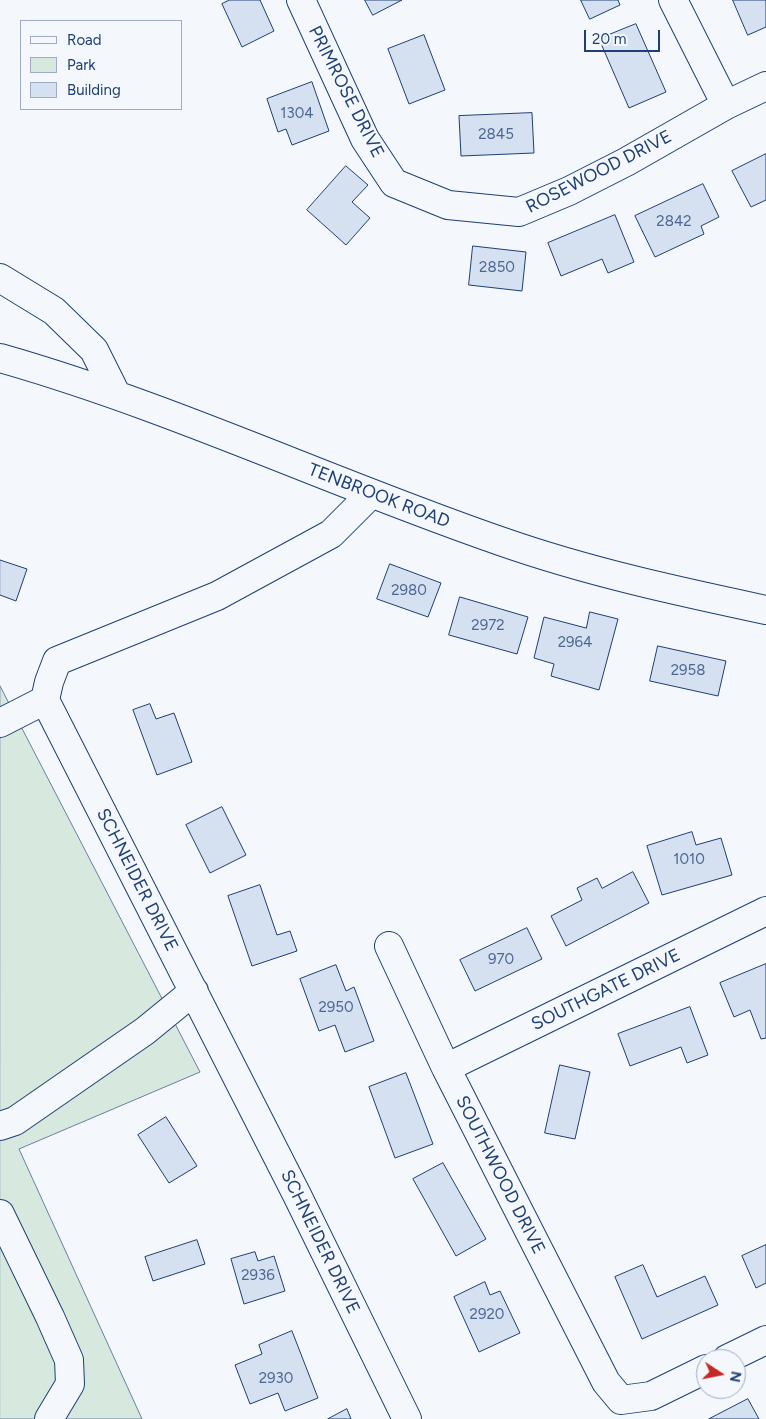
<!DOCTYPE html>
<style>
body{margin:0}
#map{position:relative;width:766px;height:1419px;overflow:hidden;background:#f4f7fb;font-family:Figtree,sans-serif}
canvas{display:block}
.legend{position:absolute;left:20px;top:20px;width:162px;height:90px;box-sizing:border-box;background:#f4f7fb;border:1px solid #9eadc5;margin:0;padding:6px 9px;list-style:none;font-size:15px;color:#1d3f73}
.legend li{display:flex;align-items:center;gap:10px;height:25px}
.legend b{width:25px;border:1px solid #9eadc5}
.north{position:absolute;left:696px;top:1349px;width:50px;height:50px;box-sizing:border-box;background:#f4f7fb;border:1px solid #9eadc5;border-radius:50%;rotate:101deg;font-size:14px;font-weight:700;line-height:20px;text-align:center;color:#1d3f73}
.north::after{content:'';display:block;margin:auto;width:18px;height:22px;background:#c62828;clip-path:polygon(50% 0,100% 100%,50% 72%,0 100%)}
.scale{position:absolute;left:584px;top:30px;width:76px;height:22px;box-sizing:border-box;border:2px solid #1d3f73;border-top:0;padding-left:6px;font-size:15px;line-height:18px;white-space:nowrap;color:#1d3f73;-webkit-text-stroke:4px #f4f7fb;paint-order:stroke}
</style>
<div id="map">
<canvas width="766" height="1419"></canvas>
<ul class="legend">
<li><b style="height:6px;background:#f4f7fb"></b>Road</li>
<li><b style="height:14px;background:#d7e8df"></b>Park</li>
<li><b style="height:14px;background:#d5e0f0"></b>Building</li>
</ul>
<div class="north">N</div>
<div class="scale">20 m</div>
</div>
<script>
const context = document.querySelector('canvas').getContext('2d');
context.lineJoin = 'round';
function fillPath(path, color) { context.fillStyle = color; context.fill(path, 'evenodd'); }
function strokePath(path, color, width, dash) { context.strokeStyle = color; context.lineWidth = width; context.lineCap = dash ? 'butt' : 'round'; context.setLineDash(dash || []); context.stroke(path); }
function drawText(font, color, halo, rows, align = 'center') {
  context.font = font + ' Figtree,sans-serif'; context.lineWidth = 4; context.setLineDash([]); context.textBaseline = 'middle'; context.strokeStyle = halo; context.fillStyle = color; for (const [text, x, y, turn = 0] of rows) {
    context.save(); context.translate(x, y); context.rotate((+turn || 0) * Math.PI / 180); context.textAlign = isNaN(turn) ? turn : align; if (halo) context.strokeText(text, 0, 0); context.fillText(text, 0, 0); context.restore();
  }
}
const green = new Path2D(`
 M0,686L200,1072L19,1149L142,1419H0Z`);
const building = new Path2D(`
 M230,0H260L274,31L242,47L222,4Z
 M365,0H402L373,15Z
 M581,0H618L620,5L590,19Z
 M733,0H766V27L748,35Z
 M636,24L666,92L629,108L599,39Z
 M424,35L445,90L409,104L388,49Z
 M312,82L329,131L292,145L286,129L278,132L267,99Z
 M532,113L534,153L461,156L459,116Z
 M766,154V200L751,207L732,171Z
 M346,166L368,185L352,202L370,218L346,245L307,210Z
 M703,184L719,217L701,226L704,234L655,257L635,216Z
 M615,215L634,262L608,273L602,259L561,276L548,243Z
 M473,246L526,252L522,291L469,285Z
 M0,560L27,569L16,601L0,595Z
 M390,564L441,583L428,617L377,599Z
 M460,597L528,617L517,654L449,635Z
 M590,612L618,619L599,690L551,676L554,664L534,658L544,617L586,628Z
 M658,646L726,661L718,696L650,681Z
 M150,704L156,719L174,713L192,762L157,775L133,710Z
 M222,807L246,855L210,873L186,825Z
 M692,832L696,845L721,838L732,875L662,895L647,846Z
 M633,872L649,903L566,946L551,916L582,900L577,888L597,878L602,888Z
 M260,885L277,935L290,931L297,951L252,966L228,896Z
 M527,928L542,959L475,991L460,960Z
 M766,964V1038L761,1039L750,1010L734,1017L720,983Z
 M336,965L346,991L354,987L374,1041L345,1052L335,1025L319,1031L300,979Z
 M690,1007L708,1055L687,1063L681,1047L630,1066L618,1034Z
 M560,1065L590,1072L575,1139L545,1133Z
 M406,1073L433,1144L395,1158L369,1087Z
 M166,1117L197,1166L169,1183L138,1135Z
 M443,1163L486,1239L456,1256L413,1179Z
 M197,1240L205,1264L153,1281L145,1257Z
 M766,1245V1283L756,1288L742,1256Z
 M255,1252L258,1261L274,1256L285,1291L244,1304L231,1259Z
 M643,1265L657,1297L705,1276L718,1305L642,1339L615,1277Z
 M485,1282L490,1295L500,1291L520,1333L479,1352L454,1297Z
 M292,1331L318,1398L285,1411L278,1393L250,1404L235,1365L262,1354L259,1345Z
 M748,1399L759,1419H709Z
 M347,1409L351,1419H328Z`);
const minor = new Path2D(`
 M301,0L365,139L394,183L448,205L519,212L569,191L626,162L726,105L766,86
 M673,0L726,105
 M0,278L54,311L94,350L116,394
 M0,358C172,407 334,484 503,542C589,572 677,591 766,610
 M371,494L331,534L217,596L57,661L49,682L45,700L297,1195L407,1419
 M0,723L45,700
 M389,946L446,1068L606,1382L621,1400L651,1396L706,1369
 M446,1068L766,911
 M0,1126L15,1121L145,1031L194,991
 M0,1214L50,1317L69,1360L70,1384L49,1419
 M727,1359L766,1340`);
const numberNames = [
 ["1304",297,114],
 ["2845",496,135],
 ["2842",674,222],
 ["2850",497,268],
 ["2980",409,591],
 ["2972",488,626],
 ["2964",575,643],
 ["2958",688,671],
 ["1010",689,860],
 ["970",501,960],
 ["2950",336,1008],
 ["2936",258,1276],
 ["2920",487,1315],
 ["2930",276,1379]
];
const streetNames = [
 ["PRIMROSE DRIVE",346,92,63],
 ["ROSEWOOD DRIVE",599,172,-27],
 ["TENBROOK ROAD",379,496,21],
 ["SCHNEIDER DRIVE",137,880,63],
 ["SOUTHGATE DRIVE",606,990,-26],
 ["SOUTHWOOD DRIVE",500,1175,63],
 ["SCHNEIDER DRIVE",320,1242,64]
];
fillPath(green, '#d7e8df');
strokePath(green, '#687fa3', 1);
fillPath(building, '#d5e0f0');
strokePath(building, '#1d3f73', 1);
strokePath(minor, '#1d3f73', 30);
strokePath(minor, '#f4f7fb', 28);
drawText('15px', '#4b6792', null, numberNames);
drawText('18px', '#1d3f73', '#f4f7fb', streetNames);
</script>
